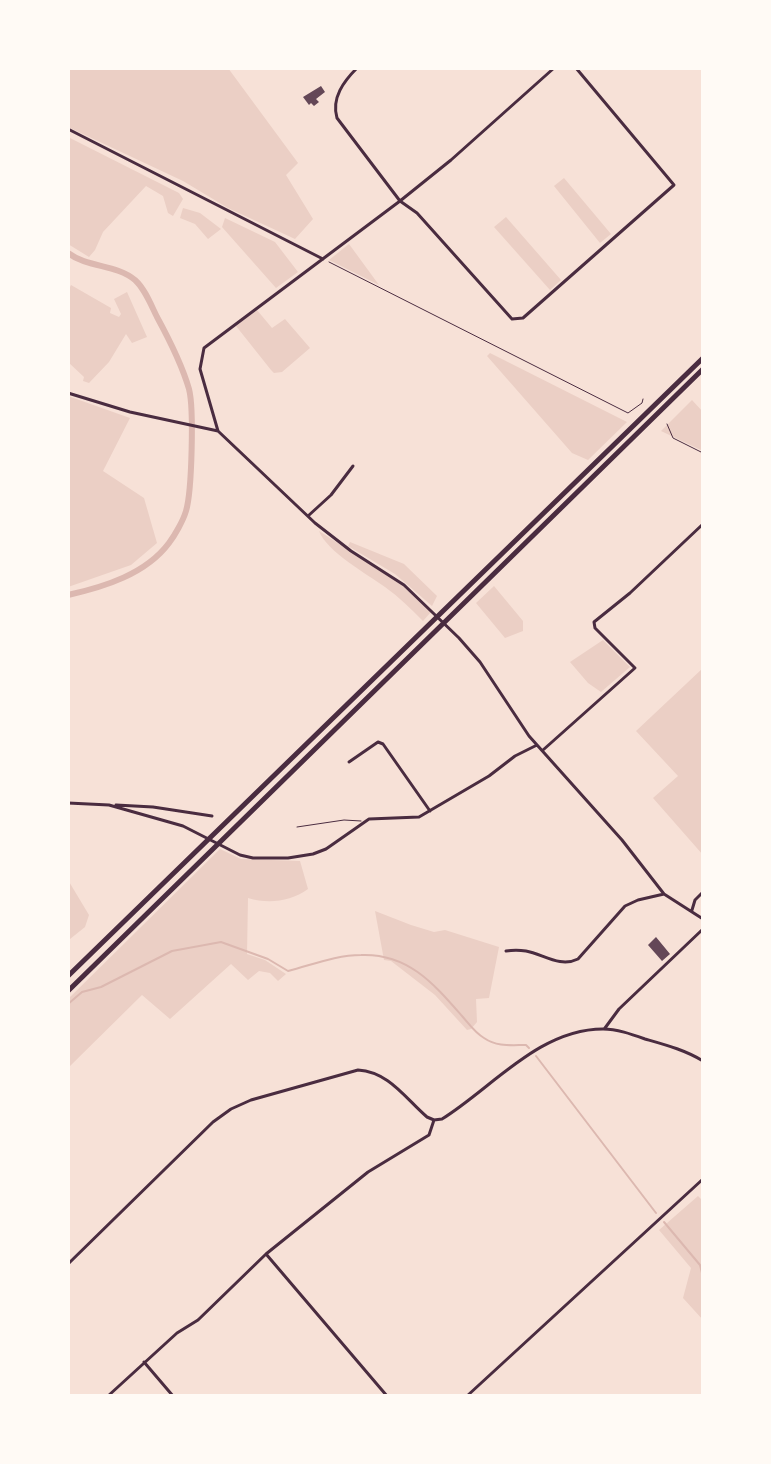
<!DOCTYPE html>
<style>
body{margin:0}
#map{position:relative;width:771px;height:1464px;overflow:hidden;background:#f7e1d7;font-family:Rubik,sans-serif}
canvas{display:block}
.frame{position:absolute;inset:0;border:70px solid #fffaf5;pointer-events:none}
</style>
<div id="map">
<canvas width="771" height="1464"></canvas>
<div class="frame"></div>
</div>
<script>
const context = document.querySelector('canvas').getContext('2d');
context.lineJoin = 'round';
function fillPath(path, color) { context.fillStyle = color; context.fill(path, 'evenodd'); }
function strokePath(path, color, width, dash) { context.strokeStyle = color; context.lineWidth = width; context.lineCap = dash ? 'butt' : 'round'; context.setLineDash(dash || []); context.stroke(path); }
const green = new Path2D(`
 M68,68H228L298,163L286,175L313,219L295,239L228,208L183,181L68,127Z
 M68,137L179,193L183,199L173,216L168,213L163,196L146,186L103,232L95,250L89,257L68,244Z
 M564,178L611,234L600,243L554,186Z
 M183,208L200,213L221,229L208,239L195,224L180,218Z
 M506,217L561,280L550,290L494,227Z
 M225,218L275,242L298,272L276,288L222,227Z
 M349,244L379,285L329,260Z
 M71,285L111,308L110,313L119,317L121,314L114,299L127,292L147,337L132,343L126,334L109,362L89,383L83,381L84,377L68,362V291Z
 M257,310L272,328L285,319L310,348L282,372L274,373L271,370L236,326Z
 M490,353L627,422L588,460L572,453L487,356Z
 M68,396L130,418L103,471L144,498L157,543L131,565L68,587Z
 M692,400L703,412V451L661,431Z
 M319,531L399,582L431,612L423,621C411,609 399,597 385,587C367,574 327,552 319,531Z
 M350,542L404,564L437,596L432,606L395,574L348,546Z
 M494,586L523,621V631L505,638L476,603Z
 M603,640L630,667L601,692L588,683L570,662Z
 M703,668V855L653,798L678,776L636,731Z
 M220,849L241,859L300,861L308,889C290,902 268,904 248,898L247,954L265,960L286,974L278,981L270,973L259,971L248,980L231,964L170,1019L142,995L68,1068V999Z
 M68,880L89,915L85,927L70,939H68Z
 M375,911L411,925L434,932L445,930L499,947L489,998L476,999L477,1022L471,1029L467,1030L435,995L391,961L384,960Z
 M698,1196L703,1201V1320L683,1298L691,1268L659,1230Z`);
const stream = new Path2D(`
 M68,1004L82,992L101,987L172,951L221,942L268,959L288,971C312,965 336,955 361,955C408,953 434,984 462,1016C469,1024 475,1033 484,1038C497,1047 511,1045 526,1045L529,1048
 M536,1056L656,1213
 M664,1222L700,1265L703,1277`);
const canal = new Path2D(`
 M68,253C88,268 116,264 135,280C145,289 151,305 157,317C169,339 182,365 189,389C194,408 192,491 186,511C183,521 175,535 169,543C146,574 104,587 68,595`);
const building = new Path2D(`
 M321,86L325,92L316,99L319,102L314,106L311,103L309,105L303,97Z
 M656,937L670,954L662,961L648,945Z`);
const path = new Path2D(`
 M329,262L628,413L642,403L643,399
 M667,424L673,438L703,453`);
const service = new Path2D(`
 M297,827L344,820L361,821`);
const minor = new Path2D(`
 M357,68C344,81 331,98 337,118L400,201L417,213L512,319L523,318L674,185L576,68
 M68,129L323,259
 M68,393L130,412L218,431L315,523L351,551L404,585L459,638L480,662L529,736L622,840L664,894L703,919
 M218,431L200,369L204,348L400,201L451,160L554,68
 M308,516L331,495L353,466
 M543,750L635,668L595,628L594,622L630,593L703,524
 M349,762L378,742L383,744L430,811
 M68,803L109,805L183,826L240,855L253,858H288L313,854L326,849L369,819L419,817L489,776L515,756L537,745
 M116,805L153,807L212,816
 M692,910L695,900L703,892
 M506,951C512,950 520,950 526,951C543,954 560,968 578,959L625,906L638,900L664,894
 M605,1028L619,1009L703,929
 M266,1254L387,1396
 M68,1264L213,1122L231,1109L251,1100L358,1070C389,1072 405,1098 427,1117L434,1120L442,1119C492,1088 539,1029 603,1029C617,1029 631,1034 645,1039C666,1045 685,1050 703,1061
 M144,1362L173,1396
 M108,1396L177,1333L198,1320L266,1254L368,1172L429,1135L434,1120
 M467,1396L703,1179`);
const motorway = new Path2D(`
 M68,976L703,358
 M68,991L703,369`);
fillPath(green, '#ebcfc5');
strokePath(stream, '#dcb8b0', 2);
strokePath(canal, '#dcb8b0', 6);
fillPath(building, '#644757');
strokePath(path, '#4a2c40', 1);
strokePath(service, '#4a2c40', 1);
strokePath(minor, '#4a2c40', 3);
strokePath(motorway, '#4a2c40', 5);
</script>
